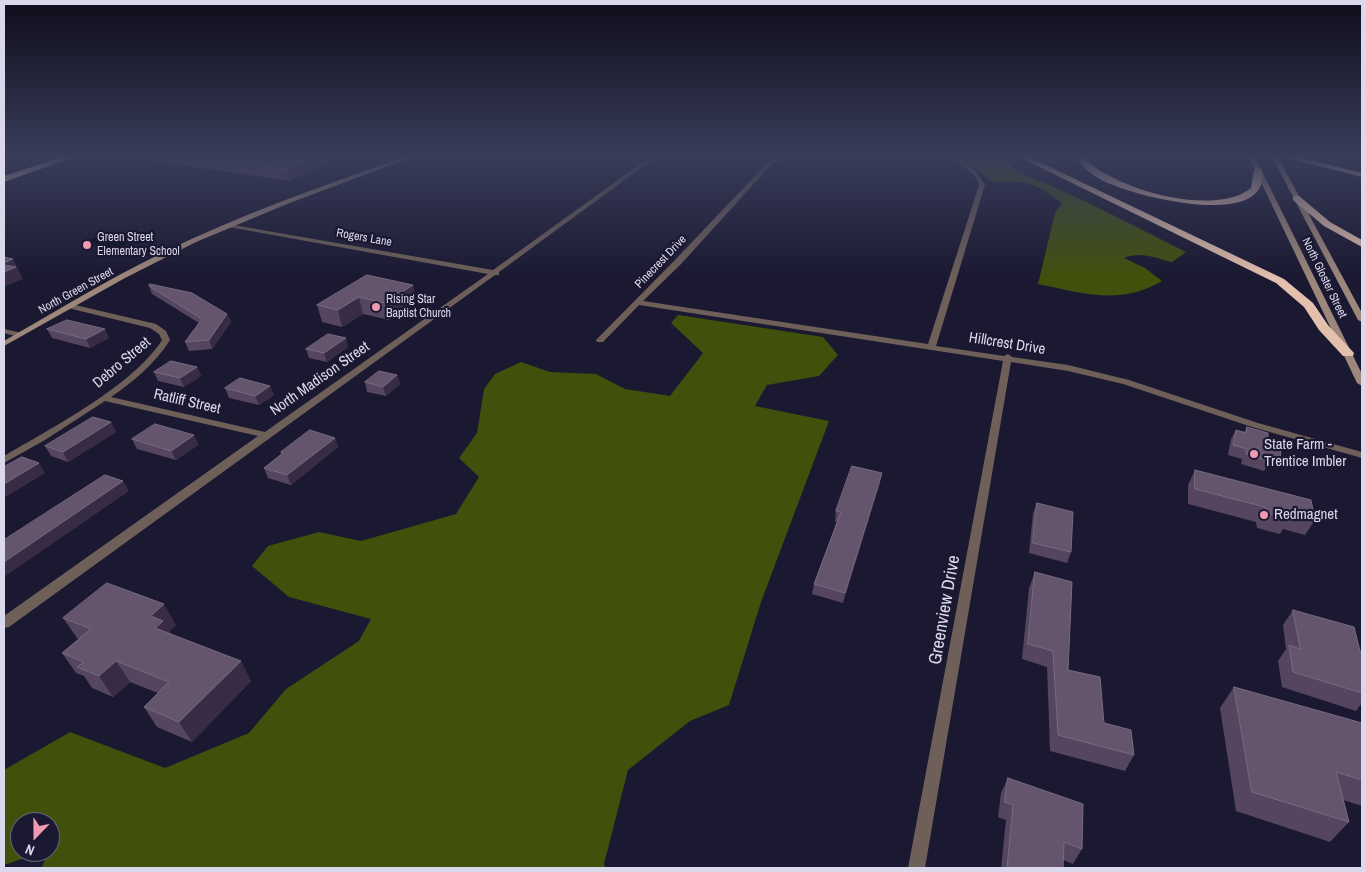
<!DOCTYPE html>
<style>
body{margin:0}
#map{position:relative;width:1366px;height:872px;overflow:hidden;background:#1b1831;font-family:"Archivo Narrow",sans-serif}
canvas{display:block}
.frame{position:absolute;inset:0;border:5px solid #dad9eb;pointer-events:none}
.north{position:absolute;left:10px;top:812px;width:50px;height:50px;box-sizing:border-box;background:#1b1831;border:1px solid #67657b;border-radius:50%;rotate:202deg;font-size:14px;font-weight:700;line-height:20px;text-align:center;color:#dad9eb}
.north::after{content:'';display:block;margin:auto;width:18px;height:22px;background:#f19ab2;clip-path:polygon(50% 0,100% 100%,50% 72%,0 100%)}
</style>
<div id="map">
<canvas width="1366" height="872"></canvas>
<div class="frame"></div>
<div class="north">N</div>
</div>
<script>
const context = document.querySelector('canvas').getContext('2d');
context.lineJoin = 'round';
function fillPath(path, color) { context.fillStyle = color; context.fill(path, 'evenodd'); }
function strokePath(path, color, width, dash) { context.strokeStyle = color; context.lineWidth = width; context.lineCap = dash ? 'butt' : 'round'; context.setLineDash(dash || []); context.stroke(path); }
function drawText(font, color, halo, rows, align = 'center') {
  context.font = font + ' "Archivo Narrow",sans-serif'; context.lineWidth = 4.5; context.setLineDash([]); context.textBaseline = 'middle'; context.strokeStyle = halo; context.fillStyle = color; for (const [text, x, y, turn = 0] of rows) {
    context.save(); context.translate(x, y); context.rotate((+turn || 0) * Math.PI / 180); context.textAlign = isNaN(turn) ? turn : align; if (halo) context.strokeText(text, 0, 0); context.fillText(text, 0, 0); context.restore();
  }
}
const forest = new Path2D(`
 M961,157H1002L1007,159L1013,169L1087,202L1186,252L1172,262C1156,258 1140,251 1124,258L1145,268L1162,281C1120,306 1083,293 1038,284L1055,213L1062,203C1034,182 1027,180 992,182Z
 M678,315L823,337L838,355L819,376L767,385L755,406L829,421L761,602L729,705L690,721L628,770L604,864L606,868H42L47,852H50V822H20V852H42L4,865V770L70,732L165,768L249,733L286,689L359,641L371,619L289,597L252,566L268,546L319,532L361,541L456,514L479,477L459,458L477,433L484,389L495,374L521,362L550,372L596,374L625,389L670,396L703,353L671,323Z`);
const water = new Path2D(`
 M103,234L139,238L115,249L86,241Z`);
const street = new Path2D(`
 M650,157H656L499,272V275H495L9,627L4,628V616L258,436L105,401L45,440L4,463V456C50,429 134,385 162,340L159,334L150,328L68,308V304H71L156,324L166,331L170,340C155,364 134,381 111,397L265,432L488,274L229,227L227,226V224L493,270Z
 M776,157H783L772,164L681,264L643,301L928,344L979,185L975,176L951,157C965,157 979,174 985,185L936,346L1004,356L1008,354L1012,357L1068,365L1129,380L1258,423L1362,452V458L1252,427L1123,384L1068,371L1011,362L925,868H908L1003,361L639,305L603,342H597L596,340L675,260L768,162Z
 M4,329L22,333L23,335L19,337L4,333Z`);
const secondary = new Path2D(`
 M404,157H412L287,204L196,242L125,278L4,346V341C56,311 107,280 160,254C239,215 322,186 404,157Z
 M1249,157H1255L1362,374V386L1357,383Z
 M1272,157H1278L1362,313V322L1358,320Z`);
const highway = new Path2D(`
 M62,157H74L4,182V176Z
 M1019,157H1029L1284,279L1313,303L1328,325L1354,353L1353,356H1343L1319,330L1304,307L1276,283Z
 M1075,157H1083C1113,189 1214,218 1251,188L1254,170L1258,167L1262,170C1262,177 1263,183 1259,189C1238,222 1137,196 1108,183C1094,177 1084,169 1075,157Z
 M1284,157H1298L1362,173V177Z
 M1293,196H1299L1330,222L1362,240V247L1324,226L1293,200Z`);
const wall = new Path2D(`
 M156,157H327L329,163L289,181L158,161Z
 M413,285L416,301L389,320L363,314L342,327L322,322L317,305Z
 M149,286L227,314L231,322L212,349L189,351L185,342L199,323L152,294Z
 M47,329L109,338L90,348L52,338Z
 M348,347L327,362L309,358L306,349Z
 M197,367L201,376L184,387L158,381L154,372Z
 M397,375L400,384L386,396L367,392L365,382Z
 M270,386L274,395L259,405L229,398L225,388Z
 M111,422L116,432L68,462L51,456L45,446Z
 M1247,427L1268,439L1280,458L1275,468L1267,466L1264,471L1241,464L1242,459L1228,455L1231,439L1236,430L1244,432Z
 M194,435L198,445L176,460L137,449L132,439Z
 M335,438L338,447L291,485L268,478L264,468L281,454V452Z
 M1195,470L1315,520L1305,535L1283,529L1280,534L1257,528L1256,522L1188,504V485Z
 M880,483L843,603L812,594L814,584L837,522L835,521L836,511Z
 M1037,503L1071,552L1067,563L1029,553L1033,513Z
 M1035,572L1068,670L1104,723L1134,755L1125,771L1050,751L1047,667L1022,659L1029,588Z
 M1293,610L1360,651L1362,652V703L1356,711L1282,687L1278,661L1286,649L1283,625Z
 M63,618L176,625L169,631L171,634L251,681L192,742L157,727L144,707L158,693L130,682L113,697L92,688L84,676L76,673L62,653L79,639L77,638Z
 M1234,687L1362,723V806L1343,800L1349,822L1330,842L1236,811L1220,708Z
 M1008,778L1082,849L1073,864L1063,860V868H1001L1006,820L998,817L1001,793Z`);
const shadedWall = new Path2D(`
 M309,157H327L329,163L289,181L286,170Z
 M13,259L23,279L4,287V263Z
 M413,285L416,301L389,320L385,303Z
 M359,297L363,314L342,327L338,310Z
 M227,314L231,322L212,349L209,340Z
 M105,329L109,338L90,348L86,339Z
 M346,338L348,347L327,362L324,353Z
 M197,367L201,376L184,387L180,378Z
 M397,375L400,384L386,396L383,387Z
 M270,386L274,395L259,405L255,396Z
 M111,422L116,432L68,462L63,452Z
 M194,435L198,445L176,460L171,451Z
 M335,438L338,447L291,485L287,475Z
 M39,463L45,473L4,498V484Z
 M882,473L880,483L843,603L845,593Z
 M123,481L129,491L4,577V562Z
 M164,604L176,625L169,631L175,641L155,628L151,616Z
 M116,661L130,682L113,697L99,676Z
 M241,661L251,681L192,742L179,722Z`);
const building = new Path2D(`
 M193,157H317L286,170Z
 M4,257L13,259L4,263Z
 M4,265L16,267L4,272Z
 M367,275L413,285L385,303L359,297L338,310L317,305Z
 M150,284L192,293L227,314L209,340L185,342L202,319L149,286Z
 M67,320L105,329L86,339L47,329Z
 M328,334L346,338L324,353L306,349Z
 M171,361L197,367L180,378L154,372Z
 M379,371L397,375L383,387L365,382Z
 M240,378L270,386L255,396L225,388Z
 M93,417L111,422L63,452L45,446Z
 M155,424L194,435L171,451L132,439Z
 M1247,427L1268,433V439L1282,443L1280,458L1270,455L1269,461L1246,454L1247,449L1233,445L1236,430L1246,433Z
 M310,430L335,438L287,475L264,468L283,453L281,452Z
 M22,457L39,463L4,484V467Z
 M852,466L882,473L845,593L814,584L841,512L836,511Z
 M1195,470L1311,500L1315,520L1288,513L1289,519L1266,513L1265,507L1195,489Z
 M105,475L123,481L4,562V540Z
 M1037,503L1073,512L1071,552L1033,543Z
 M1035,572L1072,582L1068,670L1100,677L1104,723L1131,730L1134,755L1058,735L1053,651L1028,644Z
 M107,583L164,604L151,616L163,621L155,628L241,661L179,722L144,707L169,682L116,661L99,676L77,667L84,662L62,653L91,629L63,618Z
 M1293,610L1354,627L1360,651L1362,652V693L1293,672L1289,645L1300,649Z
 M1234,687L1362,723V780L1336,772L1349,822L1252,792Z
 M1008,778L1083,804L1082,849L1064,842L1063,868H1007L1013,805L1005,802Z`);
const markers = [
 [87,245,5,"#f19ab2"],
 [376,307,5,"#f19ab2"],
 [1254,454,5,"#f19ab2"],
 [1264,515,5,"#f19ab2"]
];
const farPoinames = [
 ["Green Street",97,238],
 ["Elementary School",97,252],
 ["Rising Star",386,300],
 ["Baptist Church",386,314]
];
const farStreetnames = [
 ["Rogers Lane",364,238,10],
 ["Pinecrest Drive",661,262,-46],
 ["North Gloster Street",1324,278,64],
 ["North Green Street",76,291,-29]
];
const streetNames = [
 ["Hillcrest Drive",1007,344,9],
 ["Debro Street",122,363,-40],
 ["North Madison Street",320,379,-35],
 ["Ratliff Street",187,402,13]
];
const poiNames = [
 ["State Farm -",1264,445],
 ["Trentice Imbler",1264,462],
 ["Redmagnet",1274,515]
];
const nearStreetnames = [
 ["Greenview Drive",945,610,-80]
];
fillPath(forest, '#40510b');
fillPath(water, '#040e15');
fillPath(street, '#6e6059');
fillPath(secondary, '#9d877b');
fillPath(highway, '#e3c0ae');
fillPath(wall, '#56455e');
fillPath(shadedWall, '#382c45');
fillPath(building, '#64556d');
strokePath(building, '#776a81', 1);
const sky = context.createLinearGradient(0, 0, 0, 279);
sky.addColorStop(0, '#0f0d1b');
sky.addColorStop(0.56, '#393d5a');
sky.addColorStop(1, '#393d5a00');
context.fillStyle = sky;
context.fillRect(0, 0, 1366, 279);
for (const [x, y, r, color] of markers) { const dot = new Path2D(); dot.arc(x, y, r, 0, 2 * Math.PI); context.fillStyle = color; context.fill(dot); strokePath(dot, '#1b1831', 2); }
drawText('12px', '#dad9eb', '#1b1831', farPoinames, 'left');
drawText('12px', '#dad9eb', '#1b1831', farStreetnames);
drawText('15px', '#dad9eb', '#1b1831', streetNames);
drawText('15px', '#dad9eb', '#1b1831', poiNames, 'left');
drawText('18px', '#dad9eb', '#1b1831', nearStreetnames);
</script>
